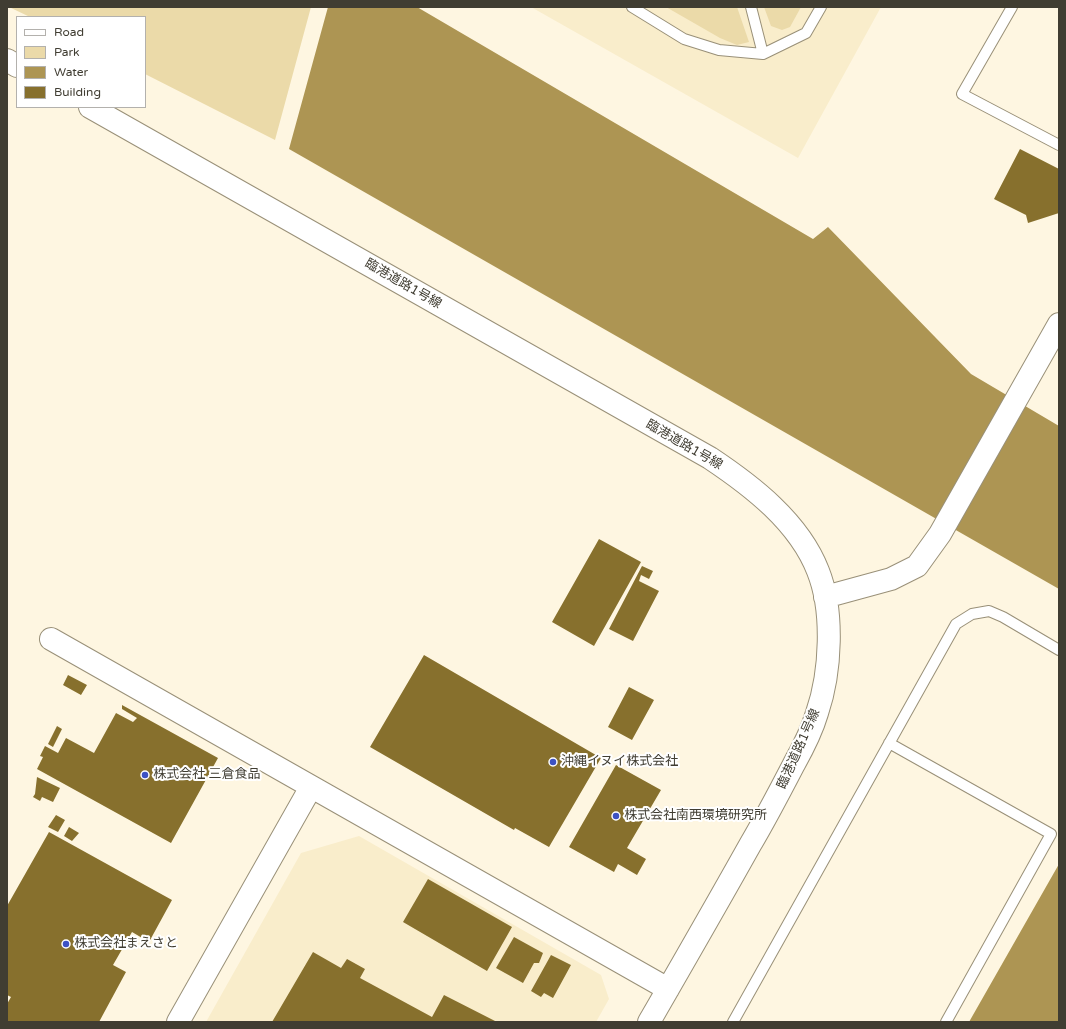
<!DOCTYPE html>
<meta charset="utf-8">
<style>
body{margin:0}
#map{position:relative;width:1066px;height:1029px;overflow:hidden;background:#fef6e1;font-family:"Varela Round",sans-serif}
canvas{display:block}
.frame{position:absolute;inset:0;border:8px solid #403d32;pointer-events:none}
.legend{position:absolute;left:16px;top:16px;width:130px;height:92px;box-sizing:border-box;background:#fff;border:1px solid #b3b1ad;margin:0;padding:5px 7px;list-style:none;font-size:12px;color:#403d32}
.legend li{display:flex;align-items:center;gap:8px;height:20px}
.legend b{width:20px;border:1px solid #b3b1ad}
</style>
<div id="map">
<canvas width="1066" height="1029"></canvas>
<div class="frame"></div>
<ul class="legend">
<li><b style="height:5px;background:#fff"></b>Road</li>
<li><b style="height:11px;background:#ebdaa9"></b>Park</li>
<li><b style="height:11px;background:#ad9553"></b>Water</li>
<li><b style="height:11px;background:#87702d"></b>Building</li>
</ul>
</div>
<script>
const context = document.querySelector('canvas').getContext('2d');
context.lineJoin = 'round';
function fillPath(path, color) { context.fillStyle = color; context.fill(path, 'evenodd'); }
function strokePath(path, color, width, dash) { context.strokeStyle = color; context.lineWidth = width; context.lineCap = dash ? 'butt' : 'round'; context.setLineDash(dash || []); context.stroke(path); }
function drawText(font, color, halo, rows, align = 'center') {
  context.font = font + ' "Varela Round","Noto Sans JP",sans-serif'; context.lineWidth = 4; context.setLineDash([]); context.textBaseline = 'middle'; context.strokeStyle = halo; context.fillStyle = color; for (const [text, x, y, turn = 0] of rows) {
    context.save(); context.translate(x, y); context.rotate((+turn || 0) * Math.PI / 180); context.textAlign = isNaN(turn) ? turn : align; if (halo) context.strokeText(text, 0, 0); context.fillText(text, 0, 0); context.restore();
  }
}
const built = new Path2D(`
 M531,7H881L798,158Z
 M359,836L601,975L609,999L596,1022H206L301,853Z`);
const green = new Path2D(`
 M9,7H311L275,140L145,74V17H30Z
 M666,7H710L713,8L737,7L749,42L737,45L720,38Z
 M764,7H801L790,27L782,30L771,26Z`);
const water = new Path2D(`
 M328,7H417L813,239L828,227L971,374L1059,426V589L289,149Z
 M1059,864V1022H969Z`);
const building = new Path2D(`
 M1020,149L1059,169V213L1028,223L1026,215L994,199Z
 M599,539L641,562L594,646L552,622Z
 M642,566L653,571L649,579L641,575L639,581L659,591L633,641L609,629Z
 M424,655L601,758L549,847L515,828L514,830L370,747Z
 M68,675L87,685L81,695L63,685Z
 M629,687L654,700L632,740L608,727Z
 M122,705L218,758L171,843L37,769L43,757L40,756L45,746L58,753L66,738L94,753L116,713L133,722L137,718L122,709Z
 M57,726L62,729L53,747L48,744Z
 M616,765L661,790L627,848L646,859L637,875L618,864L614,872L569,847Z
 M37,777L60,788L53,802L42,797L40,801L33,797L35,794Z
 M56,815L65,820L58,832L48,827Z
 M69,827L79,833L72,841L64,836Z
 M49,832L172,900L149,942L132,932L113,965L126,972L99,1022H7V1004L11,997L7,995V906Z
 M428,879L512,927L487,971L403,922Z
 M514,937L543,953L539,963H534L523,983L496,968Z
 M313,952L341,968L347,959L365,969L360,978L432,1017L444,995L497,1022H272Z
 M551,955L571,965L553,998L544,993L541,997L531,991Z`);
const lane = new Path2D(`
 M632,7L684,39L719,50L763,54L806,33L821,7
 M751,7L763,54
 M1012,7L962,94L1059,145
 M889,743L1051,834L946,1022
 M733,1022L956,624L972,614L989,611L1003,617L1059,650`);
const secondary = new Path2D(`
 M7,60L17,66
 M90,107L710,458C752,486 799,522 818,571C834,611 831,672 817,713C812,730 803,748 794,764C780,791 766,818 750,845C717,904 683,963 649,1022
 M825,597L891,579L917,566L940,534L1059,324
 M51,639L668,989
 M178,1022L311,787`);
const markers = [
 [553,762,4,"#3d52c4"],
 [145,775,4,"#3d52c4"],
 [616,816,4,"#3d52c4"],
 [66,944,4,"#3d52c4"]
];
const streetNames = [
 ["臨港道路1号線",403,284,30],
 ["臨港道路1号線",684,445,30],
 ["臨港道路1号線",799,749,-66]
];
const poiNames = [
 ["沖縄イヌイ株式会社",561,762],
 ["株式会社 三倉食品",153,775],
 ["株式会社南西環境研究所",624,816],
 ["株式会社まえさと",74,944]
];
fillPath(built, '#f9edcb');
fillPath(green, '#ebdaa9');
fillPath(water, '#ad9553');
fillPath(building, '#87702d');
strokePath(lane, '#999078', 12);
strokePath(secondary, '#999078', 24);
strokePath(lane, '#fff', 10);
strokePath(secondary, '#fff', 22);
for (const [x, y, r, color] of markers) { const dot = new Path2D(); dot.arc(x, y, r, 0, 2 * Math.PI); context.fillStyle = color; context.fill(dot); strokePath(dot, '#fff', 1.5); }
drawText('13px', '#403d32', '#fff', streetNames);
drawText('13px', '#403d32', '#fff', poiNames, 'left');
</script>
